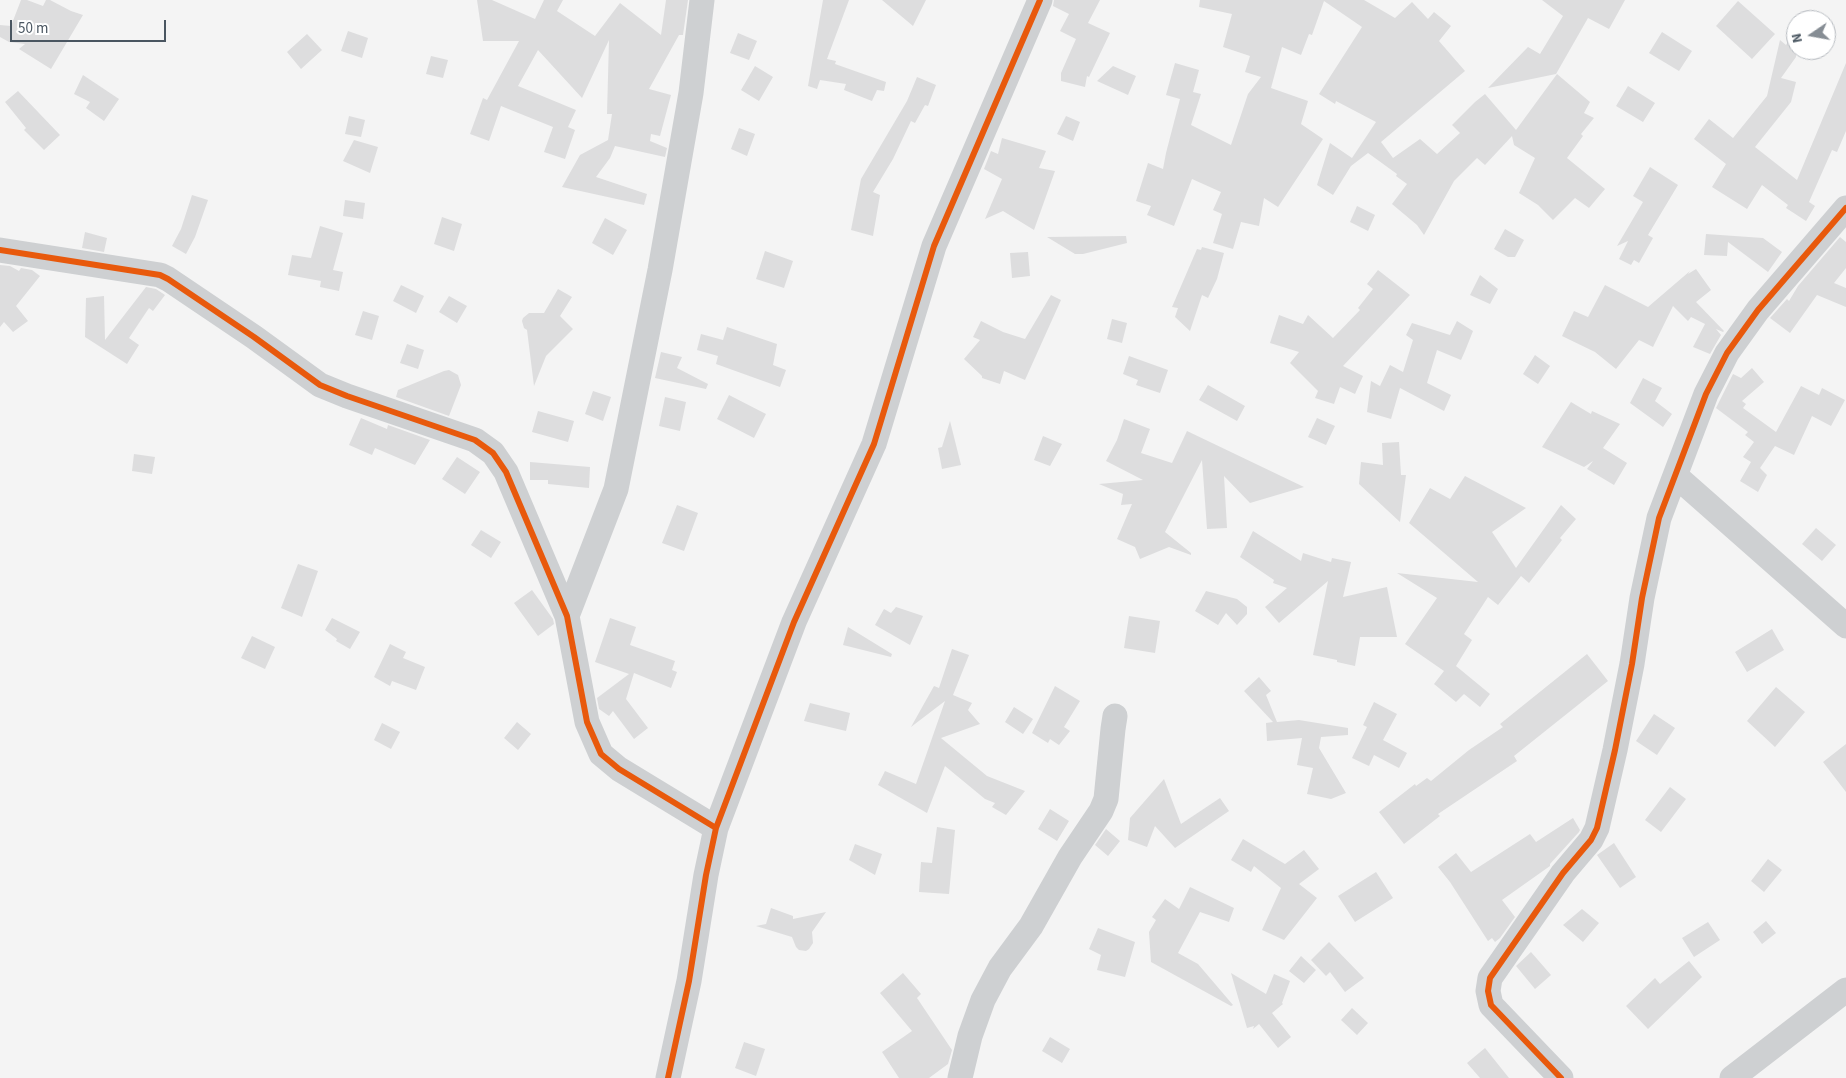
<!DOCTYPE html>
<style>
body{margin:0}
#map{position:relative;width:1846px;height:1078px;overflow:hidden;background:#f4f4f4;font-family:"Source Sans 3",sans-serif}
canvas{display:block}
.north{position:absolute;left:1786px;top:10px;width:50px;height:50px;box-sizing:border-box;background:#fff;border:1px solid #b7bbc0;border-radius:50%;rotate:258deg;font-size:14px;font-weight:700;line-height:20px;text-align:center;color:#4a5661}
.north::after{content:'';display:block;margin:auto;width:18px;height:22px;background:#868d94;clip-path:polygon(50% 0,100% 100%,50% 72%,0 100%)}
.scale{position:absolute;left:10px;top:20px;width:156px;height:22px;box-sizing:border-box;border:2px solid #4a5661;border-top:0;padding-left:6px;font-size:15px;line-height:18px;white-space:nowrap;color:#4a5661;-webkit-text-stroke:4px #fff;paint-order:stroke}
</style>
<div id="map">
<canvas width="1846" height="1078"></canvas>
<div class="north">N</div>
<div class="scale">50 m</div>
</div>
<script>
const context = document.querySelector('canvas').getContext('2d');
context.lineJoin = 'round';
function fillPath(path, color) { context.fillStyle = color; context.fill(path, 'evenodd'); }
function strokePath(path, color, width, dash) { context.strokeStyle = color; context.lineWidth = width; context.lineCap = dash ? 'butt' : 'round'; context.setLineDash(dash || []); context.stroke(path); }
const building = new Path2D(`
 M21,0H27L43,6L46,0H50L71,11L83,15L51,69L19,49L25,44L9,42L0,37V25L11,26Z
 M477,0H492L535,19L544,0H563L557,11L595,36L620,3L661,35L666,0H688L683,35H679L649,89L671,95L660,136L651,134L650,141L667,148L665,157L615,146L610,158L596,177L647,194L644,205L562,187L580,155L608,140L612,114H607L609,40L582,98L538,50L518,86L576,110L568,127L575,130L565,159L544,152L553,127L501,106L489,141L470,134L483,98L487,100L519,41H483Z
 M823,0H849L827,59L836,61L835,64L886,82L884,91L877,90L872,101L844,90L846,84L820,80L817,89L808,86Z
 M882,0H926L913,26Z
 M1054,0H1100L1088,23L1110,33L1089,77L1087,76L1085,87L1061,81V73L1076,39L1060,31L1069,14L1053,6Z
 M1200,0H1364L1395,18L1412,2L1428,19L1434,12L1451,26L1439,41L1465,71L1381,142L1393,158L1420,139L1437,154L1460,133L1452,125L1475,102L1485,94L1516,130L1557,74L1590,102L1584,113L1594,118L1581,134L1583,136L1567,158L1605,189L1589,208L1575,198L1553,220L1538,205L1519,193L1535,158L1514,145L1512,136L1485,165L1477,158L1454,181L1424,235L1417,225L1392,204L1407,184L1396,176L1397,174L1368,153L1351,166L1333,195L1317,185L1330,143L1352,158L1376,122L1336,101L1335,104L1319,94L1362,27L1324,1L1312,35L1309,34L1301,55L1282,47L1271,88L1308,101L1301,124L1323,139L1278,207L1264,198L1259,226L1241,222L1233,249L1213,243L1222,214L1213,210L1221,192L1192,179L1174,226L1147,215L1151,206L1136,201L1148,163L1163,169L1166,153L1180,99L1166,95L1175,63L1199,70L1193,92L1201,94L1191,125L1231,145L1248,94L1261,77L1245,72L1250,56L1223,47L1232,14L1199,7Z
 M1542,0H1625L1609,29L1588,18L1556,74L1488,88L1528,47L1540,54L1563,16Z
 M1738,1L1775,34L1752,59L1716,26Z
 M1796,30V57L1781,78L1796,82L1791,102L1755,147L1797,180L1846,63V131L1837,152L1832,150L1809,202L1815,206L1806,221L1786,208L1788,205L1762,185L1747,209L1712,187L1726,164L1694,139L1709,119L1733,138L1767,96L1780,40L1786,45Z
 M348,31L368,38L362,58L341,51Z
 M1662,32L1692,51L1679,71L1649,53Z
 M738,33L757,41L749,60L730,53Z
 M307,34L322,50L301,69L287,52Z
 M431,56L448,60L443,78L426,74Z
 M755,66L773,77L759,101L741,90Z
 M1113,66L1136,76L1128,95L1097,81Z
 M83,75L119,99L104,121L86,108L90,102L74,94Z
 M917,77L936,85L928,106L925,105L915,123L911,121L893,159L873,192L880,195L873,236L851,230L861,179L907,101Z
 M1628,86L1655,103L1643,122L1616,106Z
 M18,91L60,135L44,150L24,130L26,128L5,102Z
 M349,116L365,120L361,137L345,134Z
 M1066,116L1080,122L1073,141L1057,134Z
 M739,128L755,134L747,156L731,149Z
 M1002,138L1046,151L1039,168L1055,171L1034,230L1003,211L985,219L1002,179L984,169L991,151L998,154Z
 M354,140L378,147L370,173L343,161Z
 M1650,167L1678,185L1648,235L1653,238L1639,263L1634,260L1631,265L1619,259L1628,241L1617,246L1643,202L1633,196Z
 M192,195L208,200L195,237L186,254L172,246L181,229Z
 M345,200L365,203L363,219L343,216Z
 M1357,206L1375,215L1368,231L1350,222Z
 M442,217L462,224L454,251L434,244Z
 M605,218L627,230L613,255L592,243Z
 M320,226L343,233L333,270L343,272L339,291L320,287L321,281L288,275L292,255L311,258Z
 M1505,229L1524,240L1515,257H1508L1494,249Z
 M85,232L107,238L104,252L82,248Z
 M1706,234L1763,238L1782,252L1768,272L1728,242L1727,256L1704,255Z
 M1126,236L1127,243L1083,254H1075L1047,237Z
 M1840,237L1846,242V268L1834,283L1846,288V307L1817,295L1790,333L1770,318L1787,299L1789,301L1798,286Z
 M1202,247L1224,253L1217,279L1208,298L1202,295L1190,331L1175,317L1178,308L1172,307L1197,249L1201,250Z
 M765,251L793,261L784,288L756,279Z
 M1028,252L1030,276L1012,278L1010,253Z
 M0,265L10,266L19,271L21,268L32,270L40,276L16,306L28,321L13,332L4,322L0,327Z
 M1696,269L1711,290L1696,302L1724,331L1723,332L1716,329L1721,335L1710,354L1693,347L1705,324L1691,317L1688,321L1673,306L1653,347L1639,340L1616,369L1595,352L1562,336L1574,311L1588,317L1605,285L1648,307L1690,271L1688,274Z
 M1378,270L1410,295L1343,366L1363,376L1355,394L1340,387L1334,404L1315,398L1318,391L1290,363L1299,352L1270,343L1279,315L1303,324L1308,315L1333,338L1360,310L1358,308L1373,289L1367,284Z
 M1480,275L1498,289L1490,304L1470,295Z
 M401,285L424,296L416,313L393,301Z
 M146,287L156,289L165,295L153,311L149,308L129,338L139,345L127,364L85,337L86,298L104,296L105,340Z
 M558,289L572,297L560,316L573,329L546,356L534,386L527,330L524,328L522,321L523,318L529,313H544Z
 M1051,295L1061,300L1025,380L1004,371L1000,384L982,378V376L964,359L980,340L973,337L981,321L1003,332L1025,339Z
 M449,296L467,306L457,323L439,312Z
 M363,311L379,316L372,340L355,335Z
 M1112,319L1127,323L1122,343L1107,339Z
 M1457,321L1473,331L1465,351L1461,360L1437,350L1427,383L1451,395L1444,411L1400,388L1391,419L1367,412L1371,381L1380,386L1390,365L1403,372L1413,340L1406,335L1412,323L1450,335Z
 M727,327L777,344L773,365L786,370L780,387L716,364L718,356L697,350L701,334L723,340Z
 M407,344L424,350L418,369L400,363Z
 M661,352L682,357L677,368L708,384L706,389L655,378Z
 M1535,355L1550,366L1538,384L1523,374Z
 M1129,356L1168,370L1160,393L1136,385L1138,380L1123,374Z
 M1752,368L1764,382L1742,401L1746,404L1743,408L1776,432L1801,386L1819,395L1822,388L1845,400L1831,426L1812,416L1794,455L1775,446L1760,468L1767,475L1758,492L1740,481L1751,462L1743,457L1754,442L1745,435L1748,432L1716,408L1733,374L1741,378Z
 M449,370L458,375L461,385L449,416L396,397L398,390L444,371Z
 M1643,378L1662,388L1655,401L1672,414L1663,427L1630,403Z
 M1208,385L1245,406L1237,421L1199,400Z
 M593,391L611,397L603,421L585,414Z
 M729,395L766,414L754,438L717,419Z
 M665,397L686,402L680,431L659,426Z
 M1571,402L1591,414L1592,411L1620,424L1603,448L1627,463L1614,485L1587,469L1593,461L1584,467L1542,447Z
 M538,411L574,421L568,442L532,432Z
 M361,418L387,429L388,425L430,440L415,465L375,448L372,455L349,445Z
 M1317,418L1335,426L1326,445L1308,437Z
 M1124,419L1150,429L1141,453L1172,463L1187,431L1304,487L1250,503L1224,476L1227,528L1207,529L1202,460L1165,532L1191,553V555L1169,547L1140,559L1135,547L1117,539L1132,504L1121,505L1123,494L1099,484L1143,480L1106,461L1117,440Z
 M950,421L961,465L942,469L938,448L942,447Z
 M1043,436L1062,444L1050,466L1034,460Z
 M1399,442L1401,475H1406L1400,522L1359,484L1361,462L1383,465L1382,443Z
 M134,454L155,457L152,474L132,471Z
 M457,457L480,472L465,494L442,479Z
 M530,462L590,467L589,488L548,484V480H530Z
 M1465,476L1526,508L1492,532L1516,568L1561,505L1576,519L1560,538L1562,540L1529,583L1521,576L1498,605L1488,597L1464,634L1472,640L1456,666L1490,694L1480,707L1464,694L1456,702L1434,684L1444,671L1405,644L1437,598L1397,573L1478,582L1409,523L1430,488L1450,499Z
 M677,505L698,513L684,551L662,543Z
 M1816,528L1836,545L1822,561L1802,544Z
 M481,530L501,542L491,558L471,545Z
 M1253,531L1301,561L1303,553L1331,562L1332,558L1351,562L1343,597L1387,587L1397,637H1360L1355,666L1337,662V660L1313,655L1328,581L1279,623L1265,607L1287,588L1273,583L1274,580L1240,557Z
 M298,564L318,571L302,617L281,608Z
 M532,590L553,619L554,624L538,636L514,603Z
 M1206,591L1237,599L1247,607V614L1237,625L1226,613L1218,625L1195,611Z
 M896,607L923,616L910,645L875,625L884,609L891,613Z
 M1129,616L1160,621L1155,653L1124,648Z
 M332,618L360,632L350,649L336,641L337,639L325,630Z
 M610,618L636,627L630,645L675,661L672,670L677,672L671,688L634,673L626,699L648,728L634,739L613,711L609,716L599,709L597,698L629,674L595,662Z
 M848,627L892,654L891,657L843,645Z
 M1772,629L1784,650L1747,672L1735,652Z
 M252,636L275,647L265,669L241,658Z
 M390,644L406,652L403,658L425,667L416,690L392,681L390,686L374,677Z
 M952,649L969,655L953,695L972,703L968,710L980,724L941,738L987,776L1025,791L1006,815L992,807L995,803L985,799L945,766L927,813L878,785L885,771L916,784L945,701L911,727L934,686L939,688Z
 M1587,654L1608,681L1514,756L1517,761L1438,814L1440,816L1404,844L1379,812L1415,784L1416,786L1427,778L1431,781L1469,750L1503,727L1500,724Z
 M1259,677L1271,691L1266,695L1277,722L1299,720L1348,728V735L1321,737L1319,748L1346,793L1331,799L1307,794L1313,768L1297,765L1302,738L1267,741L1266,723L1273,722L1244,691Z
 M1055,686L1080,701L1064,727L1070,731L1059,745L1050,739L1048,743L1032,733Z
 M1776,687L1805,712L1775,747L1747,721Z
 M1374,702L1397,714L1383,740L1407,753L1399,768L1374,755L1369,766L1352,758L1367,727L1363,725Z
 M810,703L850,713L846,731L804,721Z
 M1014,707L1033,719L1023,734L1005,722Z
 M1654,714L1675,728L1657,755L1636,741Z
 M517,722L531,734L518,750L504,738Z
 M382,723L400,732L391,749L374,740Z
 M1846,744V792L1823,762Z
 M1164,779L1181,824L1220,798L1229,811L1175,848L1155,826L1147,847L1128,840L1130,818Z
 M1670,787L1686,799L1661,832L1645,820Z
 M1050,809L1069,821L1057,841L1038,829Z
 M1573,818L1580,830L1579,832L1550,864V866L1502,900L1515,917L1500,938L1495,942L1492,938L1488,941L1450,882L1438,867L1456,853L1471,872L1530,834L1536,842Z
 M937,827L955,830L949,894L919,892L921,862L932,863Z
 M1106,829L1120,841L1108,856L1095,845Z
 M1243,839L1285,864L1304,850L1319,869L1299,884L1317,898L1284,940L1262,930L1281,888L1254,866L1251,872L1231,860Z
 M1614,843L1636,877L1620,888L1597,855Z
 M855,844L882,854L875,875L849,860Z
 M1768,859L1782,870L1764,892L1751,881Z
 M1376,872L1393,898L1355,922L1338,896Z
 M1190,887L1234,908L1229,922L1200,912L1178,953L1198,964L1233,1005L1231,1006L1151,962L1149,932L1156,920L1152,917L1165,899L1179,909Z
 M771,908L793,916V919L826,912L812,932L813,943L809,949L806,951L799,950L796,947L792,937L756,926L766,924Z
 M1582,909L1599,923L1583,942L1563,925Z
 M1766,921L1776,933L1762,944L1753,932Z
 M1708,922L1720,940L1694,957L1682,938Z
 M1098,928L1135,942L1125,977L1097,970L1101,955L1089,949Z
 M1329,942L1364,978L1345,992L1330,972L1326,976L1311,960Z
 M1531,952L1551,975L1535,989L1516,966Z
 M1301,956L1316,970L1304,983L1289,971Z
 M1689,961L1702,977L1648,1029L1626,1006L1655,978L1660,984Z
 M903,973L921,994L917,998L952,1050L948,1064L929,1078H899L882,1052L912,1031L880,993Z
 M1231,973L1266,994L1274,974L1290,981L1282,1003L1283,1004L1272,1013L1291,1037L1278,1048L1259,1024L1253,1029L1254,1026L1247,1028Z
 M1352,1008L1368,1023L1357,1035L1341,1020Z
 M1050,1037L1070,1049L1062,1063L1042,1051Z
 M744,1042L765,1049L756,1076L735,1068Z
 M1485,1048L1509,1078H1480L1467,1063Z`);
const street = new Path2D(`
 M0,250L160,275L168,279L254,337L320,385L347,396L475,440L493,453L506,472L567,616L587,722L601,754L619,769L716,828
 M1676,476L1846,626
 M567,616L616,489L660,270L691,93L702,0
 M668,1078L689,981L706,875L716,828L794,622L874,444L934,246L1040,0
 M960,1078L970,1036L983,1000L1000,968L1031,926L1070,857L1101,811L1106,799L1113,729L1115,716
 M1561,1078L1491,1005L1488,991L1490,978L1563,873L1591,840L1597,828L1615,750L1632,664L1642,598L1659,518L1706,394L1727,353L1758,310L1846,208
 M1732,1078L1846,990`);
const cycleway = new Path2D(`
 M0,250L160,275L168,279L254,337L320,385L347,396L475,440L493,453L506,472L567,616L587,722L601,754L619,769L716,828
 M668,1078L689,981L706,875L716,828L794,622L874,444L934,246L1040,0
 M1561,1078L1491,1005L1488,991L1490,978L1563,873L1591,840L1597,828L1615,750L1632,664L1642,598L1659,518L1706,394L1727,353L1758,310L1846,208`);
fillPath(building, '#ddddde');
strokePath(street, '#ced0d2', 25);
strokePath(cycleway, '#e8590c', 6);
</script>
